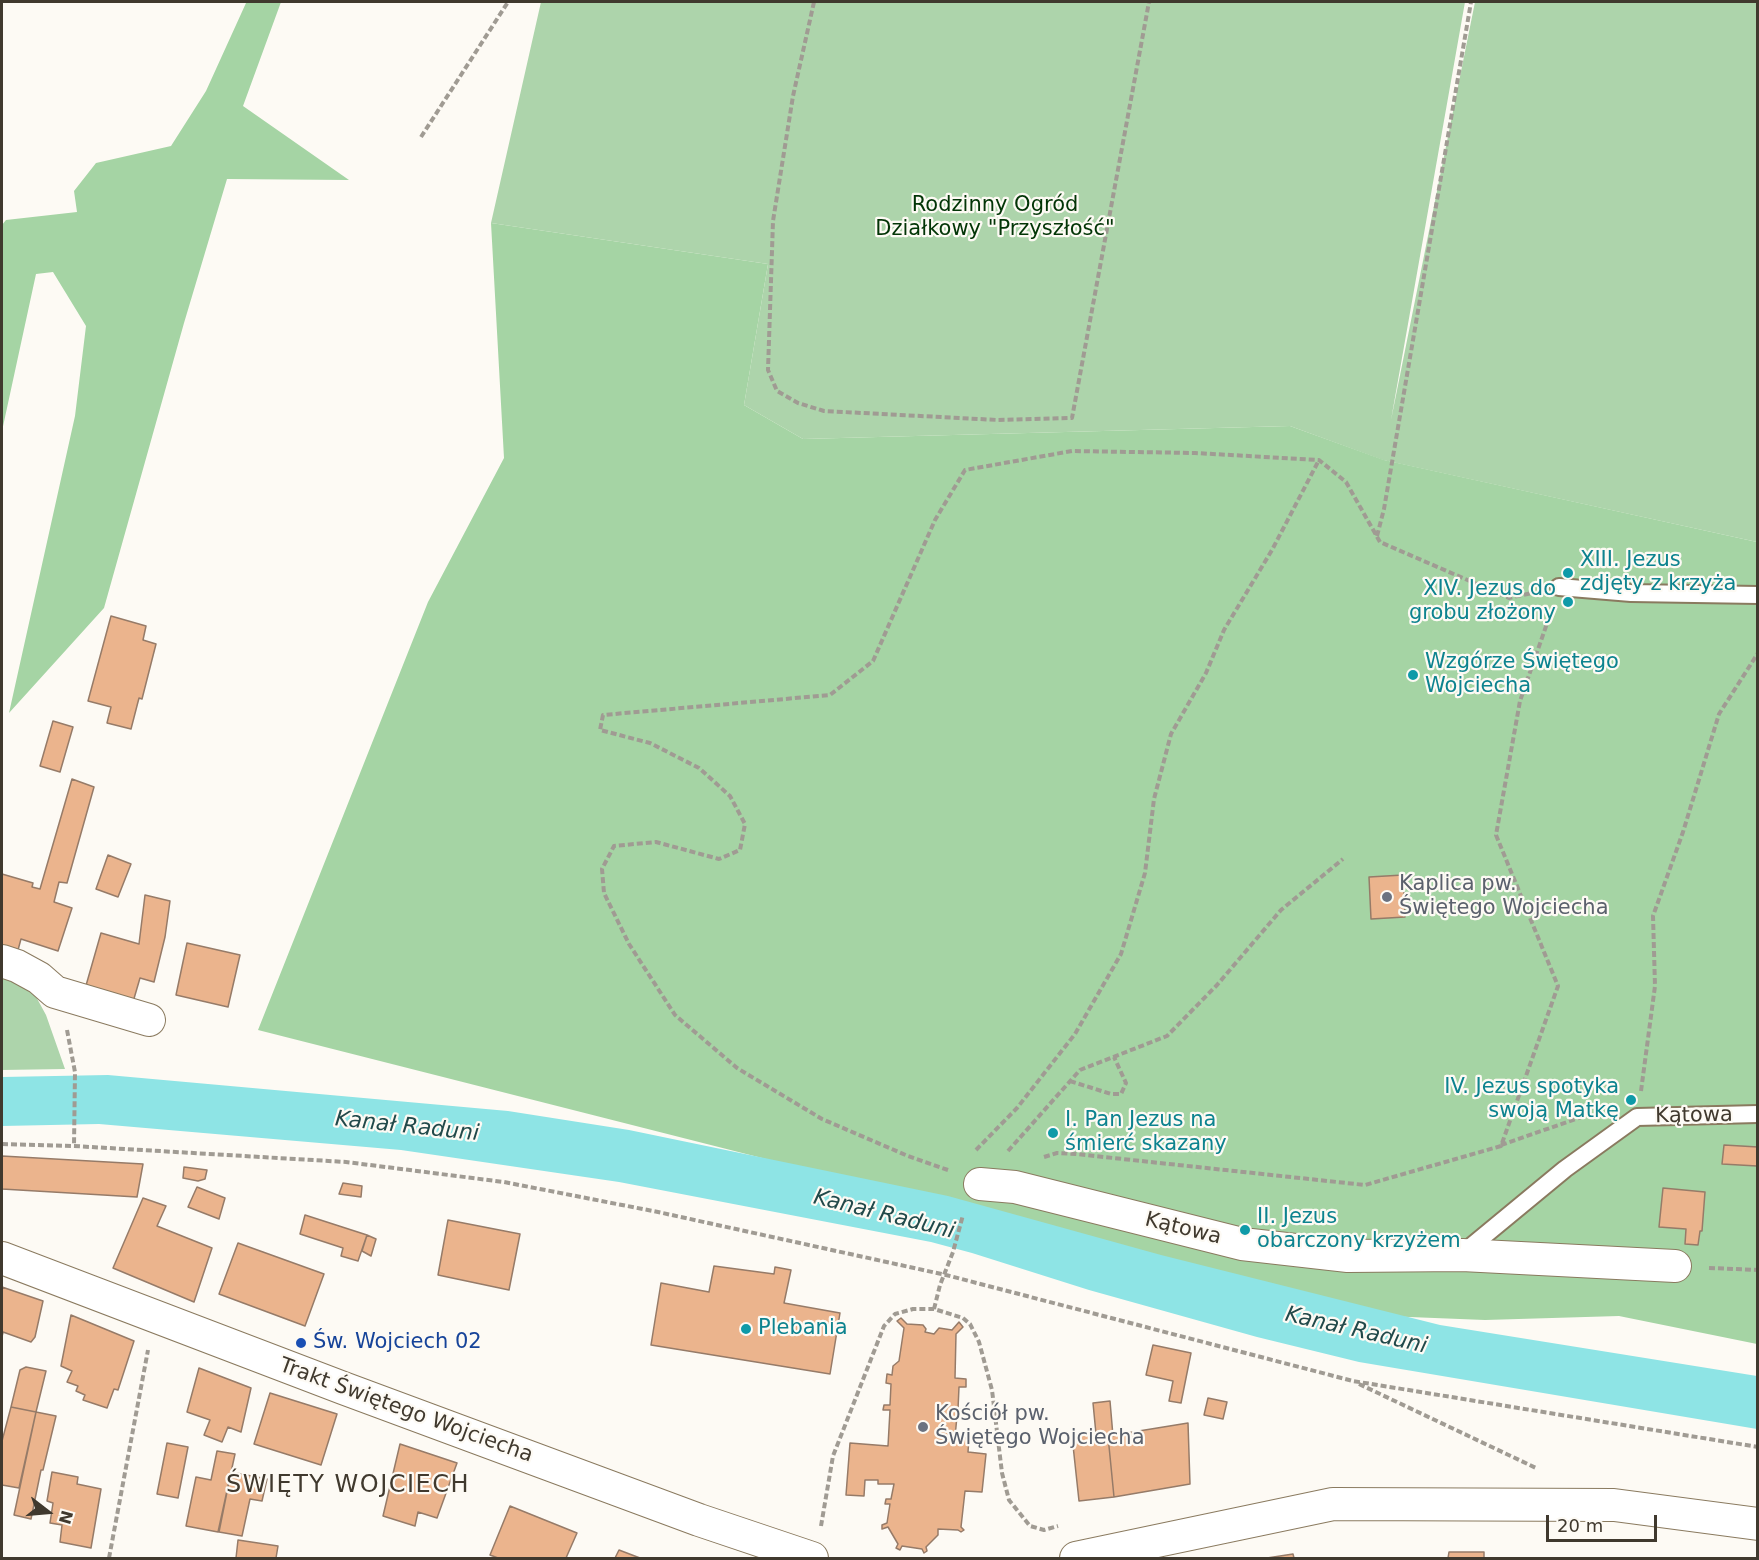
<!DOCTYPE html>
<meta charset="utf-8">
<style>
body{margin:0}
#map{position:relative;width:1759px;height:1560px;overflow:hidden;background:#fdfaf4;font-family:"DejaVu Sans",sans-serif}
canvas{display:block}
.frame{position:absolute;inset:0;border:3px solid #40392e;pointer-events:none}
.north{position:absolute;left:18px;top:1482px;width:60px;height:60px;-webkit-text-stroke:4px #fdfaf4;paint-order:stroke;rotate:106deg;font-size:16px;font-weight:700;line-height:24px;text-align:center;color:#40392e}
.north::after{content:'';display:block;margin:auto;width:21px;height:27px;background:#40392e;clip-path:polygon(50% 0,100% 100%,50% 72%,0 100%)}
.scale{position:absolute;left:1546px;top:1515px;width:111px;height:27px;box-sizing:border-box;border:3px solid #40392e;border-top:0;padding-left:8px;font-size:18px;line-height:21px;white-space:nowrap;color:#40392e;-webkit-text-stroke:4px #fdfaf4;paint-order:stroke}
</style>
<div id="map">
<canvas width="1759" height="1560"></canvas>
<div class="frame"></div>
<div class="north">N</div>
<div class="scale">20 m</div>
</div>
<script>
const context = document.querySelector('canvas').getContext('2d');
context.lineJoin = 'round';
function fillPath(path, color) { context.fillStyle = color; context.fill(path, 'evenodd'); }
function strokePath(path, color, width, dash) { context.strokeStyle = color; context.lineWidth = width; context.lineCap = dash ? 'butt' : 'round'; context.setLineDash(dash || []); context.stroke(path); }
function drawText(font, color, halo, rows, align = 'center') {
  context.font = font + ' "DejaVu Sans",sans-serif'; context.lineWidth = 4.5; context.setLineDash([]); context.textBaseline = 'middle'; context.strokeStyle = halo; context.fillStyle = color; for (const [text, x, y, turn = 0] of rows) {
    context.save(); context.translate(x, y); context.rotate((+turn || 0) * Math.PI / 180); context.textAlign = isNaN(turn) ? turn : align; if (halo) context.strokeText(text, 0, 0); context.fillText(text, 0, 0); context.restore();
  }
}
const green = new Path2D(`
 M541,2H1465L1391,420L1475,2H1757V542L1383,460L1290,426L803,439L744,405L768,264L491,223Z
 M2,975L34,993L46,1015L65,1069L2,1070Z`);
const forest = new Path2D(`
 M249,2H281L243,106L349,180L227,179L184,323L104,608L9,713L75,416L86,326L53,272L36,274L2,431V225L6,220L77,212L74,191L96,163L171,146L206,91L246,3Z
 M491,223L768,264L744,405L803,439L1290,426L1384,460L1757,542V1344L1619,1316L1485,1320L1384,1316L258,1030L428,602L504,458Z`);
const water = new Path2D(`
 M108,1075L508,1111L629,1130L948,1196L1161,1255L1440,1325L1757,1376V1429L1359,1362L1257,1337L1089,1290L972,1253L931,1242L619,1182L401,1150L99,1124L2,1126V1077Z`);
const building = new Path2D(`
 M111,616L146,626L143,640L156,644L142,699L139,698L131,729L107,723L111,707L88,701Z
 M53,721L73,727L60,772L40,766Z
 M72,779L94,787L67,883L59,882L54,902L72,908L58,951L21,939L18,950L2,945V874L33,883L32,887L40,889Z
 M108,855L131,864L118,897L96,889Z
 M1403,875L1405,917L1371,919L1369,877Z
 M145,895L170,901L165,937L154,982L140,978L133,1002L85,989L101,933L139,944Z
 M187,943L240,955L228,1007L176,995Z
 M1724,1145L1758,1147L1757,1166L1722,1164Z
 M2,1156L143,1164L137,1197L2,1189Z
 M184,1167L207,1170L205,1179L198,1181L183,1178Z
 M343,1183L362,1186L361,1197L339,1194Z
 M197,1187L225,1198L219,1219L188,1207Z
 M1663,1188L1705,1192L1702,1231H1700L1698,1245L1685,1244L1686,1229L1659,1227Z
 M143,1198L166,1206L157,1226L212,1248L194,1302L113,1268Z
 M305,1215L367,1235L358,1261L341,1256L343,1248L300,1234Z
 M448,1220L520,1234L509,1290L438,1275Z
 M367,1235L376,1239L371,1256L362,1251Z
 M238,1243L324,1274L305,1326L219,1294Z
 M714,1266L774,1274L775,1267L791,1270L784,1303L840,1313L830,1374L651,1345L661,1283L709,1292Z
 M2,1287L43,1301L35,1337L31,1342L3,1332L2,1337Z
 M71,1315L134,1341L118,1390L114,1389L107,1408L83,1400L85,1395L76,1391L78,1386L67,1382L72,1371L61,1366Z
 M901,1318L907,1324L923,1325L926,1329L925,1332L934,1334L939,1328L952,1330L959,1322L963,1327L956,1334L955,1378L966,1379V1387H959L958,1409L964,1410L963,1416H957L955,1437L969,1438L968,1452L986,1454L982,1492L965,1491L961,1527L964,1530L961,1532L958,1530L938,1529V1535L926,1547L927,1551L924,1553L922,1549L902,1546L900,1550L896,1548L898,1544L888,1527L882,1529V1525L887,1523L890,1504H885L886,1499H891L894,1484H878V1480H865L864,1496L846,1495L850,1443L888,1446L890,1410H883L884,1405H890L891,1384L886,1383L887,1374L892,1375L893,1366L899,1361L904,1328L897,1321Z
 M1153,1345L1191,1353L1181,1403L1169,1401L1173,1381L1146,1375Z
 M26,1367L46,1371L36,1412L11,1407L20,1370Z
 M199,1368L251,1388L241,1432L228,1427L222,1442L204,1435L210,1420L187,1412Z
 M270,1393L337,1414L321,1465L254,1444Z
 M1208,1398L1227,1402L1223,1419L1204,1415Z
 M1110,1401L1113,1436H1108L1114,1497L1079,1501L1072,1436L1096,1434L1093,1403Z
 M11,1407L36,1412L19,1488L2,1485V1441Z
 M36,1412L56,1416L43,1470H41L31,1519L14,1515Z
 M1188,1423L1190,1484L1114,1497L1108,1436Z
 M167,1443L188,1447L178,1498L157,1494Z
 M400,1444L457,1463L437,1518L418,1512L415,1526L383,1516Z
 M217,1451L235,1454L218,1532L186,1526L196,1477L211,1480Z
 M52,1472L78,1477L77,1484L101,1489L91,1548L60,1542L62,1525L50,1523L53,1503L47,1501Z
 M231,1472L267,1479L262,1501L250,1499L242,1536L219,1532Z
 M510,1506L577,1533L566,1558H498L490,1555Z
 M238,1540L278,1546L276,1558H236Z
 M619,1550L640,1558H615Z
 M1449,1552H1484V1558H1448Z
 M1293,1554L1294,1558H1267Z`);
const path = new Path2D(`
 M814,2L793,96L773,221L768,370L777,391L798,403L824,411L998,420L1072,418L1149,2
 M421,137L508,2
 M1377,536L1384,509L1471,2
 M67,1030L75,1072L74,1146
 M1070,1081L1111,1094H1121L1126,1083L1114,1057
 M1641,1091L1655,986L1653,916L1683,832L1719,714L1758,653
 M2,1144L74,1146L346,1162L504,1182L658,1212L946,1275L1353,1381L1758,1447
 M1501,1145L1596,1112
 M976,1150L1017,1108L1075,1034L1121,954L1145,873L1154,799L1171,734L1206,673L1224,630L1272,550L1319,460
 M1008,1151L1080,1070L1167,1036L1217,985L1281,910L1343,859
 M1044,1157L1057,1153L1076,1154L1365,1185L1501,1146L1558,986L1496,835L1520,701L1551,612
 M948,1170L908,1156L822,1119L737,1068L675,1015L629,944L604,893L602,869L614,846L656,842L719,859L740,850L745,824L730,796L699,768L650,743L600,730L603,715L830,695L873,661L935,520L965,470L1072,451L1195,453L1319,460L1346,482L1380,542L1509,598L1532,593
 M1709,1268L1758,1270
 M934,1309L940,1285L953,1252L963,1215
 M1359,1384L1536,1468
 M821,1526L833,1456L884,1326L895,1314L913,1309H934L963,1318L970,1324L979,1342L992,1390L1002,1473L1009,1500L1030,1526L1044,1530L1058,1526
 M109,1558L148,1350`);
const lane = new Path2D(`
 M1559,587L1631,593L1758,595
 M1462,1254L1565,1169L1637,1117L1758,1114`);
const street = new Path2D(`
 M2,961L17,966L39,978L55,992L149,1020
 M980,1184L1015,1187L1242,1244L1348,1256L1462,1255L1675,1266
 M2,1258L343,1388L699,1520L812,1558
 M1076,1558L1333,1504L1614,1505L1758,1524`);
const markers = [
 [1568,573,6,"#0f9aa8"],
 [1568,602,6,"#0f9aa8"],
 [1413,675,6,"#0f9aa8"],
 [1387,897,6,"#6b7280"],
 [1631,1100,6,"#0f9aa8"],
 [1053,1133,6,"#0f9aa8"],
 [1245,1230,6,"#0f9aa8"],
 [746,1329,6,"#0f9aa8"],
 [301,1343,6,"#1a4fb4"],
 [923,1427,6,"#6b7280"]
];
const parkNames = [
 ["Rodzinny Ogród",995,206],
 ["Działkowy \"Przyszłość\"",995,230]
];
const cultureNames = [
 ["XIII. Jezus",1580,561],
 ["zdjęty z krzyża",1580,585],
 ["XIV. Jezus do",1556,590,"right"],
 ["grobu złożony",1556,614,"right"],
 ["Wzgórze Świętego",1425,663],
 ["Wojciecha",1425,687],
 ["IV. Jezus spotyka",1619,1088,"right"],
 ["swoją Matkę",1619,1112,"right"],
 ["I. Pan Jezus na",1065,1121],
 ["śmierć skazany",1065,1145],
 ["II. Jezus",1257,1218],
 ["obarczony krzyżem",1257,1242],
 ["Plebania",758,1329]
];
const worshipNames = [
 ["Kaplica pw.",1399,885],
 ["Świętego Wojciecha",1399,909],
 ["Kościół pw.",935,1415],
 ["Świętego Wojciecha",935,1439]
];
const streetNames = [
 ["Kątowa",1694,1116,-1],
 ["Kątowa",1183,1229,14],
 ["Trakt Świętego Wojciecha",406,1411,20]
];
const transitNames = [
 ["Św. Wojciech 02",313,1343]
];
const waterNames = [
 ["Kanał Raduni",407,1127,6],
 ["Kanał Raduni",884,1215,14],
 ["Kanał Raduni",1356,1331,13]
];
const quarterNames = [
 ["ŚWIĘTY WOJCIECH",348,1486]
];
fillPath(green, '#add4ab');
fillPath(forest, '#a5d4a4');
fillPath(water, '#8ee4e5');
fillPath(building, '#ebb48d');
strokePath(building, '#967b68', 1.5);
strokePath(lane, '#8a7a5f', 20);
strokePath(street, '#8a7a5f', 34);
strokePath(path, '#a09b93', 4, [6, 3]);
strokePath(lane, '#fff', 16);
strokePath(street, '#fff', 32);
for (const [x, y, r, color] of markers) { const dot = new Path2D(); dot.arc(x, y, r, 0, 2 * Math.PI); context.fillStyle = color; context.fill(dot); strokePath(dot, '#fdfaf4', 2); }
drawText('21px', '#023506', '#fdfaf4', parkNames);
drawText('21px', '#0d838f', '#fdfaf4', cultureNames, 'left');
drawText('21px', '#5b616d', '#fdfaf4', worshipNames, 'left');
drawText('21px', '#40392e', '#fdfaf4', streetNames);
drawText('21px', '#164399', '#fdfaf4', transitNames, 'left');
drawText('italic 22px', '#21494a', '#fdfaf4', waterNames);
context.letterSpacing = '1.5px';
drawText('24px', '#40392e', '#fdfaf4', quarterNames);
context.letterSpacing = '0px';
</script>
